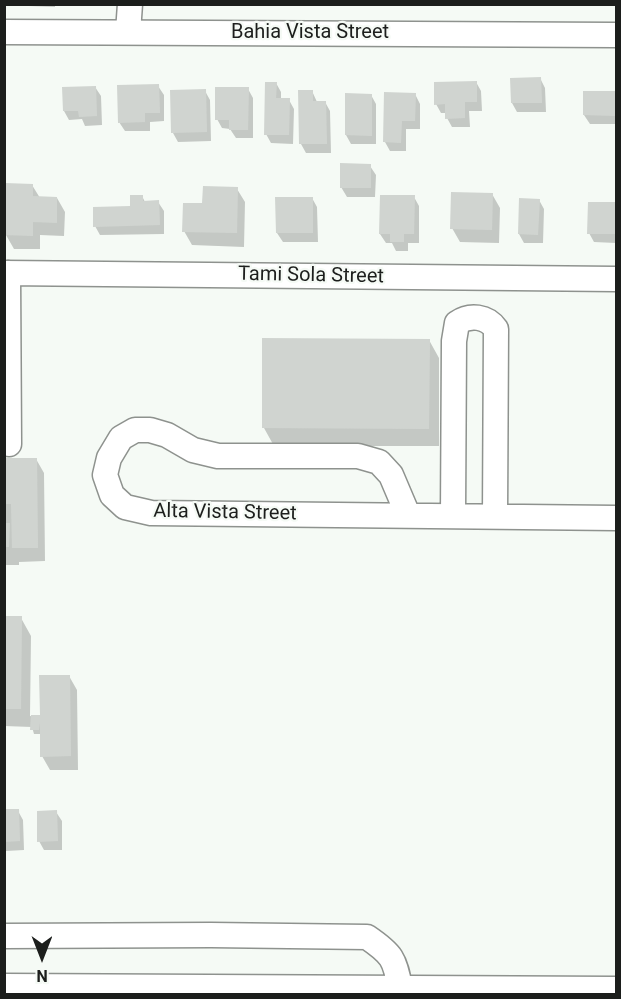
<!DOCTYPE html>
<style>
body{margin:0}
#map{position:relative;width:621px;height:999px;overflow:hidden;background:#f5faf5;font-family:Roboto,sans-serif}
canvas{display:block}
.frame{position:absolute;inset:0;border:6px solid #1c1e1c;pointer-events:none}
.north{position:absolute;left:12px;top:927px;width:60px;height:60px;-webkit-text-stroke:4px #f5faf5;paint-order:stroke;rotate:180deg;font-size:16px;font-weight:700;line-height:24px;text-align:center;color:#1c1e1c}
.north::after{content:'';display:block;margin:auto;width:21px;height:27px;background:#1c1e1c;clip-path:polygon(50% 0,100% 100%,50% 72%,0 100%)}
</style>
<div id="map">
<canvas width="621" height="999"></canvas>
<div class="frame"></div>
<div class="north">N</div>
</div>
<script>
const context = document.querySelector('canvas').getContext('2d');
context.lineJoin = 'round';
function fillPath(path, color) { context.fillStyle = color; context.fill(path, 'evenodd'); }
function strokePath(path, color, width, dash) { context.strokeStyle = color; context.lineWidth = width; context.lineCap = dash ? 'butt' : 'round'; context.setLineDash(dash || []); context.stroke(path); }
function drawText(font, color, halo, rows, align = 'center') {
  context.font = font + ' Roboto,sans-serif'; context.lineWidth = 4.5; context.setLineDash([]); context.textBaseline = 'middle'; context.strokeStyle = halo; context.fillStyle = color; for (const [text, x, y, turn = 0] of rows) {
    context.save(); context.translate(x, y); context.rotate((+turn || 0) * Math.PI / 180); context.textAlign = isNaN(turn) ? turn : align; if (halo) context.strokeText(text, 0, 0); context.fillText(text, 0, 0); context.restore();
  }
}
const shadow = new Path2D(`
 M27,4H55V7L28,6Z
 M540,78L545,88L546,112H517L512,103V79Z
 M476,82L481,91L482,111H469L470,127H452L447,118V113H441L436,104Z
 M276,83L281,92V100H289L294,109L293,144L271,143L266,134Z
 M158,86L164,95V121L150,122V131H125L119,122Z
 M95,87L101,96L102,125L85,126L82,119L69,120L64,111Z
 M248,89L253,98V138H236L230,129L222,128L217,119Z
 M205,91L210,100L211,141L178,142L173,133Z
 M312,91L317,102H325L330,111L331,153H306L301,144Z
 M585,92L616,93V124H590L584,115Z
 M415,94L420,104V129H406V151H390L385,142Z
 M347,95H371L376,104V144H351L346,135Z
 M370,166L376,175L375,197H347L341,187Z
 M32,185L40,198H57L65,212L64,236L40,235V249H14L6,235Z
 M237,189L245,202L244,247L192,245L184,231L204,205Z
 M492,194L500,208L499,243L460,242L452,228Z
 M142,196L145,202H158L164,211V234L100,235L95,226L131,208Z
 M414,197L419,206V243H408V251H396L392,243H386L380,234Z
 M312,198L317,207L318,242H283L277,233Z
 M539,200L544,209L543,243H524L519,234Z
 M589,203L616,204V243L594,242L589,233Z
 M429,340L439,358V446H274L264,428Z
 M36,459L44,473L45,561L19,562V565H4V461L7,465Z
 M4,618H21L31,636L30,716L38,717L41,721L69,676L77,690L78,770H50L42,756L41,734H34L32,727L4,726Z
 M4,811H18L23,820L24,850L6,851L4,849Z
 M56,812L62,821V850H44L39,841Z`);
const building = new Path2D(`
 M541,77L542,103H511L510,78Z
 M477,81V102H465V118L445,119V104L434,105V82Z
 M265,82H277L276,98H290L289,135H264Z
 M159,84L160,113H145V122L118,123L117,85Z
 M96,86L97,116L79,117L78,111H63L62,87Z
 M215,87H249L248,130H229V120H215Z
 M206,89L207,132L171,133L170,90Z
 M298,90H313V101H326L327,144H299Z
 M583,91H616V116L583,115Z
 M384,92L416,93L415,121H402L401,143L383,142Z
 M345,93L372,94V136L345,135Z
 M340,163L371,164V188H340Z
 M5,183L33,184V196L57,197V223L33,222V236L4,235Z
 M203,186L238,187L237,233L182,232L183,203H202Z
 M451,192L493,193L492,230L450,229Z
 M130,195H143V201L159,200L160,225L93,227V207L130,206Z
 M380,195H415L414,234H404V242H390V234H379Z
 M275,197H313V233H276Z
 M519,198L540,199L538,235L518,234Z
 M588,202H616V234H587Z
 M262,338L430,339L429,429L262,428Z
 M5,458H37L38,548H12L11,504H5Z
 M4,523H10L9,547H4Z
 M4,616H22L21,709H4Z
 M39,675H70L71,756L40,757V722L39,730H30L31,715H40Z
 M4,809H19L20,841L4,842Z
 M57,810L58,841L37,842V811Z`);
const minor = new Path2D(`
 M4,32L616,35
 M128,32L130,4
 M4,273L616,279
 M8,273L9,444
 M408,515L391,475L379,462L358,456H218L193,450L167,435L150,430H135L121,438L109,458L105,475L112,495L125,507L151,513L616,518
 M453,515L454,341L457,323C470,314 487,316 496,329L495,516
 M4,936L211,935L367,937C392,954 395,959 400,988
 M4,986L616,989`);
const streetNames = [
 ["Bahia Vista Street",310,33],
 ["Tami Sola Street",311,276,1],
 ["Alta Vista Street",225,513,1]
];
fillPath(shadow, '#0003');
fillPath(building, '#d0d4d0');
strokePath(minor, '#8e928e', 27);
strokePath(minor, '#fff', 24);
drawText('20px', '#1c1e1c', '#f5faf5', streetNames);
</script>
